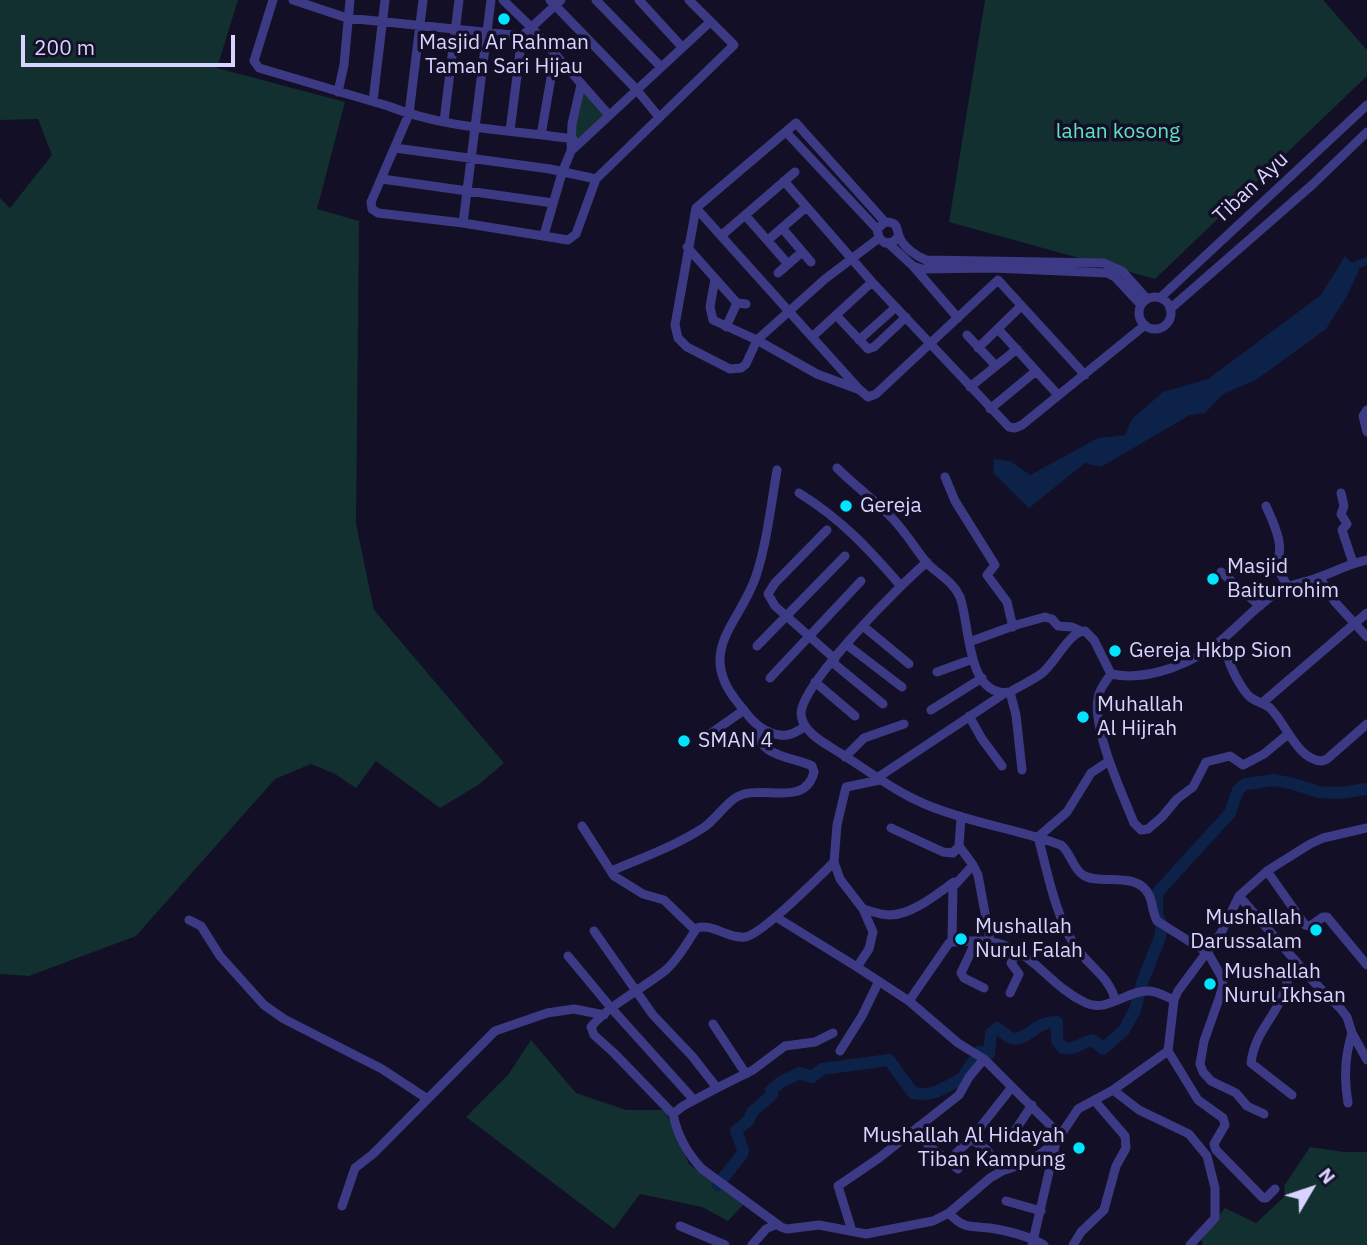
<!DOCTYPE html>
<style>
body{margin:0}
#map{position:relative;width:1367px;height:1245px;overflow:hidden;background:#130f26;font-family:"IBM Plex Sans",sans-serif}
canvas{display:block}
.north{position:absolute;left:1276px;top:1154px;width:70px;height:70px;-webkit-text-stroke:5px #130f26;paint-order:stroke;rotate:51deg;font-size:19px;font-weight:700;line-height:28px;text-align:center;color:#d9d4ff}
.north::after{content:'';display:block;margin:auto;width:24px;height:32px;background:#d9d4ff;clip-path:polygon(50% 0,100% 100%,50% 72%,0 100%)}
.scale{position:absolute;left:21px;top:35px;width:214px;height:32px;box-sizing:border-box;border:4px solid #d9d4ff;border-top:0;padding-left:9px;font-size:21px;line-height:24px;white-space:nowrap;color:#d9d4ff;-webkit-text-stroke:5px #130f26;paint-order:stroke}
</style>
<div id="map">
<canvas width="1367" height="1245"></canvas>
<div class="north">N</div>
<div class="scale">200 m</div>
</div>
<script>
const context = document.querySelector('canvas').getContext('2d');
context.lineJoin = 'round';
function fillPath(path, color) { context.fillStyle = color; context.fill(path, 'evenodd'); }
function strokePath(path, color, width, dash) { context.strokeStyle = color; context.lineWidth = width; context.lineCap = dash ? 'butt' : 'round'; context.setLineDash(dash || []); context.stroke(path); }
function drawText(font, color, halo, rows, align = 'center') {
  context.font = font + ' "IBM Plex Sans",sans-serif'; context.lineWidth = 7; context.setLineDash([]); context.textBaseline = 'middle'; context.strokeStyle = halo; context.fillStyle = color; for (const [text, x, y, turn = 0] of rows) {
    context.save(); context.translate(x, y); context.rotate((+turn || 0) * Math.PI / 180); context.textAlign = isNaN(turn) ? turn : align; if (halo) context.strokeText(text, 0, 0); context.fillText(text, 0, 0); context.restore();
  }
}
const green = new Path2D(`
 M0,0H238L217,68L345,102L317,209L359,221L356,524L374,610L504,763L478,785L440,808L376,761L356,788L335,774L311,764L275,779L136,936L29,976L0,974V198L10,208L52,155L38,119L0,120Z
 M985,0H1323L1367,50V76L1155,279L949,222Z
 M581,85L609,115L572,149Z
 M531,1040L576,1093L626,1110H665L689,1164L743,1205L728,1221L702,1207L640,1194L614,1229L466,1117L508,1075Z
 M1310,1147L1344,1152H1367V1245H1203L1201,1237L1225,1208L1256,1223L1285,1196L1284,1186Z`);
const water = new Path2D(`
 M1345,256L1359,270L1347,296L1326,329L1256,380L1223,394L1205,413L1190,415L1101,467L1085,463L1029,508L993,473L994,459L1010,461L1030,475L1098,438L1125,435L1132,419L1163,392L1208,379L1321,295Z`);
const canal = new Path2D(`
 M1354,266L1367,261`);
const river = new Path2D(`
 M718,1185L742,1154L743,1150L736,1131L749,1120L752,1112L772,1095L771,1090L781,1082L800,1073L812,1077L822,1069L889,1060L913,1093C934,1097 944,1088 963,1078C967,1068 974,1063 979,1052L989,1054L991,1033L997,1028C1001,1031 1006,1036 1011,1038C1027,1043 1035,1020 1057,1022V1041L1063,1048C1079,1050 1080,1042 1093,1040L1103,1049L1124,1030L1135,1010L1142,983L1160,937L1162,925L1157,915V893L1230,813L1238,790L1245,784L1275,780L1294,784L1318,792L1339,793L1367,789`);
const minor = new Path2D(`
 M273,0L254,61L259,68L388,106C446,129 512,130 573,139
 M293,0L347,18L522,36L561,0
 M423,0L409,114L371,202L372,209L378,213L463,223L568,240L576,234L596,179L734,45L689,0
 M503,0L532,28L609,115
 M550,0L636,89L659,117
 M596,0L661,67
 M639,0L682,47
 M338,92L344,65L350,0
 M373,101L385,0
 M444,121L459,0
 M510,131L522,36
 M786,132L877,229
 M541,135L555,55
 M395,148L550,169L596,179
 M571,151L710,22
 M382,179L553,203
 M784,181L872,282L1009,427L1015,428L1022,425L1145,325
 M696,208L812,337L872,282
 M745,215L788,264
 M463,223L491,0
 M782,228L811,262
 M544,235L562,173L571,151L572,124L581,85
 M722,235L795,172
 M899,236L893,242L885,243L879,238L877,229L885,222C898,222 896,227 899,236C903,247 916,256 926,260L1104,263L1122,271L1147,299
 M879,238L825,279L757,340L746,364L741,368L730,369L687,347L678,338L675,325L696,208L796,123L885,222
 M768,240L805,208
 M888,243L913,266L958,318
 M687,247L737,303
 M913,266L922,269L993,268L1107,273L1115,277L1141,305
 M778,273L802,252
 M715,279L710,307L713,320L757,340L817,374L860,390L868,397L876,394L998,280L1085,375
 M1139 313a16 16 0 1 1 32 0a16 16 0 1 1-32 0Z
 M1160,298L1367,105
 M1170,309L1312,185L1367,132
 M836,315L868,349L874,347L906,317
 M726,327L737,303L746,304
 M998,329L1058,395
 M967,335L996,366
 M812,337L858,388
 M859,340L896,307
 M978,348L1021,306
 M970,387L1017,349
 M990,409L1036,371
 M1367,410L1363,416L1367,432
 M837,468C855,486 876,501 893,519C906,533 915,548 926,562C937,574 953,581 960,597C970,623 966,699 1010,692C1020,686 1031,681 1041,674C1055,664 1069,631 1085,631L1094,640L1111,674C1147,682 1196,663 1224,638C1243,622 1260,602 1281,590C1292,584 1306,582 1317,578C1334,572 1349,564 1367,560
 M777,470C771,505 767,542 756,576C741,622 697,649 735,699C744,710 753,724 765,730C781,738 790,737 804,727
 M945,477L955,501L995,565L987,575L1007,602L1013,627
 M799,493C841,519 868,548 900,585
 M1341,493L1344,506L1341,514L1347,524L1342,530L1353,563
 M1266,506C1273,522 1287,549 1275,564L1288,587
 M827,530L775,583L768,594L775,606L835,659
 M927,562C901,584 803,682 801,713C801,732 826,744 840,753C869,771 895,792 927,805C970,823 1017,829 1061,845C1071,853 1073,869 1083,875C1099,886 1137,870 1149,895C1153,903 1152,912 1157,921L1208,953L1221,976L1223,984L1220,996L1204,1041L1200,1064L1203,1072L1211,1081L1236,1093L1247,1106L1264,1114
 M1221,572L1260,606
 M1320,578L1335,602L1367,637
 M863,626L909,664
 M1223,640C1227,659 1235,679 1247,694C1253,702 1263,702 1270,708C1286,723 1297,760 1322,761L1327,759L1367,724
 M969,642L1016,625L1045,617L1052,619L1058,626L1072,627L1081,631
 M847,645L902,687
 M757,646L845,556
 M832,662L883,704
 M937,672L973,659
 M1111,674C1106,681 1099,689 1098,698C1092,729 1122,793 1134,823L1141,830L1148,829L1162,817L1177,799L1193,787L1206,762L1230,756L1243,765L1264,754L1288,734
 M770,678L861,581
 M815,682L855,716
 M1010,692L1016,715L1022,770
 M1262,703L1367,613
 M931,710L982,678
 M969,716L982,739L1002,766
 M710,734L744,710
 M845,757L864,738L904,724
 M1109,761L1091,773L1067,812L1038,837C1047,870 1056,919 1076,947C1088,966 1110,977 1115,1000
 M877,778L1005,693
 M961,817L959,846L973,865L978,875L990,940
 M582,826L614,876L643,894L664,900L695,930
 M891,828L943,852L953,853L959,846
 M834,862L837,825L846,787L880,780
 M611,871C642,858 675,846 703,828C717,819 728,798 744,794C766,787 806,806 814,772L812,766C795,757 753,757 760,727
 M1267,871L1305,925L1310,926L1323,917H1327L1367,965
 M1239,896L1312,980L1340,1008L1347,1017L1352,1033L1367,1060
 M863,909C871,911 881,915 890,915C912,915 937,894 954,882
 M189,920L201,926L220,956L264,1005L284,1019L382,1069L426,1098
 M594,931L653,1015L692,1056L717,1088L683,1106L673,1114C677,1135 688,1154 702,1169L781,1227L787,1229L819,1225L866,1234L933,1221L949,1213L990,1178L1002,1171L1029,1162L1056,1142L1078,1109L1113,1090L1168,1051L1174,1000L1178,991L1221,933L1239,896L1267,871L1310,844L1323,838L1367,828
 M952,941L953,887L973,865
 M976,941L961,973L964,978L984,988
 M568,956L612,1009L694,1100
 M857,967L909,1001L958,1043L984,1059L1060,1135
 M1010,993L1019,974L1011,963L1018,951
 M909,1001L949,943C956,941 963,942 970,941C1029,937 1041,982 1086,1003C1107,1013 1127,990 1149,991C1157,991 1167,997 1174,1000
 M713,1024L746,1074
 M840,1051L862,1016L879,981
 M1168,1051L1198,1100L1223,1118L1225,1125L1214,1144L1216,1150L1263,1198H1266L1275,1189
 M717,1088L753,1070L785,1046L815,1042L833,1033
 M1113,1090L1139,1110L1189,1134L1207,1156L1215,1188V1218L1190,1245
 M1292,1095L1251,1063C1255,1031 1275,1018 1284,992C1288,980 1289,972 1296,961
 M1348,1103C1344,1080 1345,1055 1352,1033
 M673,1114L614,1053L594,1035L591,1027C611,1003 643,989 667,969C680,957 687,942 697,928C712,923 728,939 745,937C761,935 819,877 834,862L840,879L863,909L873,932L869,949L857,967L776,917
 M918,1127L927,1144L958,1169
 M1016,1129L1032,1105
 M971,1139L1012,1087
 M948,1161L971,1139L986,1149L1002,1171
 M1006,1201L1041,1211
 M342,1206L355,1168L373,1154L495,1031L547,1013L574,1009L604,1015
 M949,1213C963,1229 971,1226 990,1228C1008,1231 1029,1236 1044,1245
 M680,1226L725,1245
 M852,1231L838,1186L879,1158L959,1095L969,1077L984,1059
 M752,1245L766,1229L775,1225
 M1032,1245L1056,1142
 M1073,1245L1081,1232L1104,1210L1116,1166L1126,1148L1125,1136L1094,1100`);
const markers = [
 [504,19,7,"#00e5ff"],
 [846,506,7,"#00e5ff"],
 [1213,579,7,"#00e5ff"],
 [1115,651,7,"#00e5ff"],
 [1083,717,7,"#00e5ff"],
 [684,741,7,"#00e5ff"],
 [1316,930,7,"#00e5ff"],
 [961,939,7,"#00e5ff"],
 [1210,984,7,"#00e5ff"],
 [1079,1148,7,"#00e5ff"]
];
const poiNames = [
 ["Masjid Ar Rahman",504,43,"center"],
 ["Taman Sari Hijau",504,67,"center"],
 ["Gereja",860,506],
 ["Masjid",1227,567],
 ["Baiturrohim",1227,591],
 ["Gereja Hkbp Sion",1129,651],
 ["Muhallah",1097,705],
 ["Al Hijrah",1097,729],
 ["SMAN 4",698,741],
 ["Mushallah",1302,918,"right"],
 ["Darussalam",1302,942,"right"],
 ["Mushallah",975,927],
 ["Nurul Falah",975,951],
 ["Mushallah",1224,972],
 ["Nurul Ikhsan",1224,996],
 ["Mushallah Al Hidayah",1065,1136,"right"],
 ["Tiban Kampung",1065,1160,"right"]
];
const parkNames = [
 ["lahan kosong",1118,132]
];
const streetNames = [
 ["Tiban Ayu",1251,188,-43]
];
fillPath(green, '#12302f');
fillPath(water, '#0c2248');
strokePath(canal, '#0c2248', 8);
strokePath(river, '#0c2248', 12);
strokePath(minor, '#3d3a85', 9);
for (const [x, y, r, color] of markers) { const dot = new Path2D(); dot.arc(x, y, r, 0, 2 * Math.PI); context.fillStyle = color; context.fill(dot); strokePath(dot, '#130f26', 2.5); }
drawText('21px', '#d9d4ff', '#130f26', poiNames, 'left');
drawText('21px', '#5fe0c0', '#130f26', parkNames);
drawText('21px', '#d9d4ff', '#130f26', streetNames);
</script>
